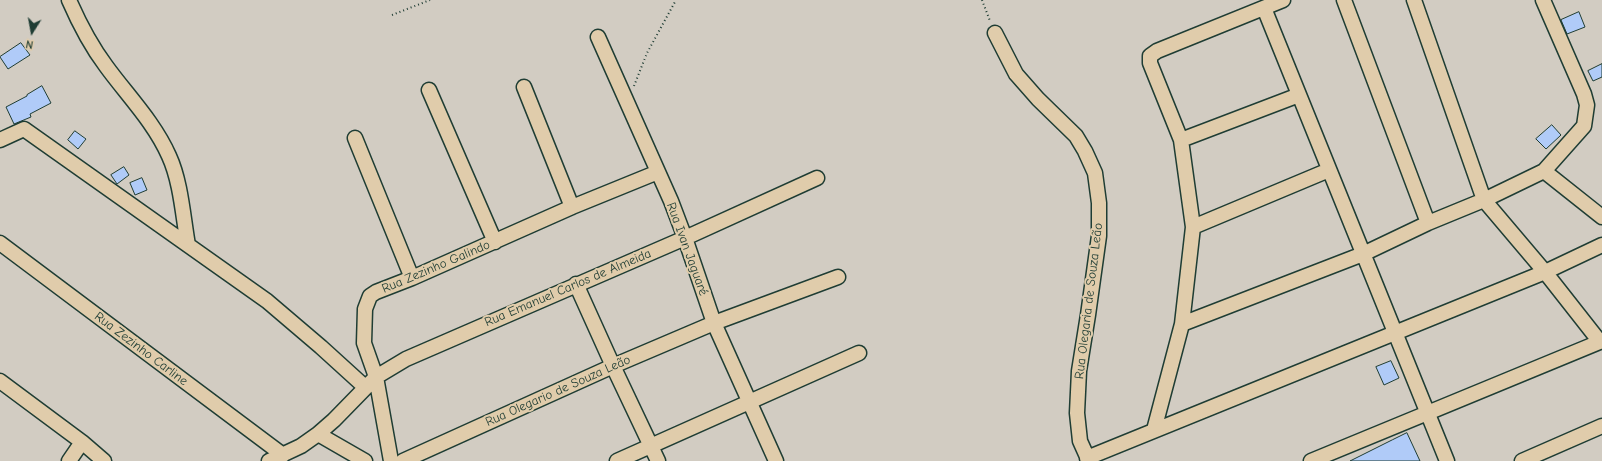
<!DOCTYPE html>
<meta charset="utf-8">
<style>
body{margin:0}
#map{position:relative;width:1602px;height:461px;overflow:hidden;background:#d2ccc2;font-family:"Comic Neue",sans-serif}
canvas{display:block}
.north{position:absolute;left:12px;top:12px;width:40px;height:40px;-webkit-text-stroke:3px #e0ccab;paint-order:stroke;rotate:191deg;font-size:11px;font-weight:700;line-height:16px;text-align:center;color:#1f3d34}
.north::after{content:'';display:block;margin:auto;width:14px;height:18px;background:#1f3d34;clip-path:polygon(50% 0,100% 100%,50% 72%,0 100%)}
</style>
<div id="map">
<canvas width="1602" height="461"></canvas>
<div class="north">N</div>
</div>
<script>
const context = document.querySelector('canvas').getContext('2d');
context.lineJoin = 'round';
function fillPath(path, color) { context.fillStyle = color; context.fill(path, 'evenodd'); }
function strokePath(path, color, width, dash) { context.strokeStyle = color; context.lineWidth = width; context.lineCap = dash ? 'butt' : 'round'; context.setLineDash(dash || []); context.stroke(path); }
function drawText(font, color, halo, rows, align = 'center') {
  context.font = font + ' "Comic Neue",sans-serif'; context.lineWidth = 4; context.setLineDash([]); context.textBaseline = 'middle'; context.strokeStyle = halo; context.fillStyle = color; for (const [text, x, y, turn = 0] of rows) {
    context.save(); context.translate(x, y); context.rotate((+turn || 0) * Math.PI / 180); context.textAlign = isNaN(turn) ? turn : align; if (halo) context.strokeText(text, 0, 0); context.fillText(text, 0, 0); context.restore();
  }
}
const building = new Path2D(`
 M1579,12L1585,27L1567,34L1561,20Z
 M21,43L30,55L8,69L0,57Z
 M1602,64V77L1593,81L1588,71Z
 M42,86L51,103L30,114L31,117L14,124L6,107L27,96V95Z
 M1552,125L1561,135L1546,149L1536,139Z
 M75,131L86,139L78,149L68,140Z
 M124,167L129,175L117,184L111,175Z
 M142,178L147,190L135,195L130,183Z
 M1391,361L1399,378L1384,385L1376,367Z
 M1407,433L1420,461H1350L1392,440Z`);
const path = new Path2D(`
 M982,0L990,21
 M392,15L430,0
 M634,86L647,53L676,0`);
const minor = new Path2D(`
 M69,0C79,23 91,46 106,66C127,95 154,122 169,156C181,182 183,217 188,245
 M1344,0L1428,223
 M1414,0L1484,200L1545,272L1600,342
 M1264,8L1447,461
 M995,33L1016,74L1038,99L1076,136L1085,151L1095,173L1099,203V236L1088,315L1079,371L1077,413L1080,441L1089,461
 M598,37L671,201L685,238L714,323L776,461
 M524,87L572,207
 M429,90L495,242
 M355,138L412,278
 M0,140L24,129L267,301L321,347L365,387
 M1181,140L1299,95
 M1544,171L1602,217
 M1193,227L1329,170
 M0,243L283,455
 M576,284L613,366L658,461
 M1182,324L1363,254L1428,223L1484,200L1544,171L1584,126L1587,105L1584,94L1543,0
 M0,381L82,442L104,461
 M1154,430L1182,324L1193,227L1181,140L1150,63V56L1157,51L1283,0
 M318,434L365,461
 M1087,458L1545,272L1602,245
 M69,461L82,442
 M269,461L301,446L318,434L334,420L376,377L406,359L685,238L817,178
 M391,461L376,377L364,343L365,309L370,296L376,292L412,278L572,207L658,172
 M403,461L613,366L714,323L838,277
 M617,461L859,353
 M1311,461L1602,341
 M1522,461L1602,426`);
const streetNames = [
 ["Rua Ivan Jaguaré",687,249,70],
 ["Rua Zezinho Galindo",436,267,-23],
 ["Rua Emanuel Carlos de Almeida",568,288,-23],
 ["Rua Olegaria de Souza Leão",1089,301,-83],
 ["Rua Zezinho Carline",141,349,37],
 ["Rua Olegario de Souza Leão",558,391,-24]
];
fillPath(building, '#b0cbf8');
strokePath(building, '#1f3d34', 1);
strokePath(minor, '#1f3d34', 17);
strokePath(path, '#1f3d34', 2, [1, 3]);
strokePath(minor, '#e0ccab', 14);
drawText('13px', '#1f3d34', '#e0ccab', streetNames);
</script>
